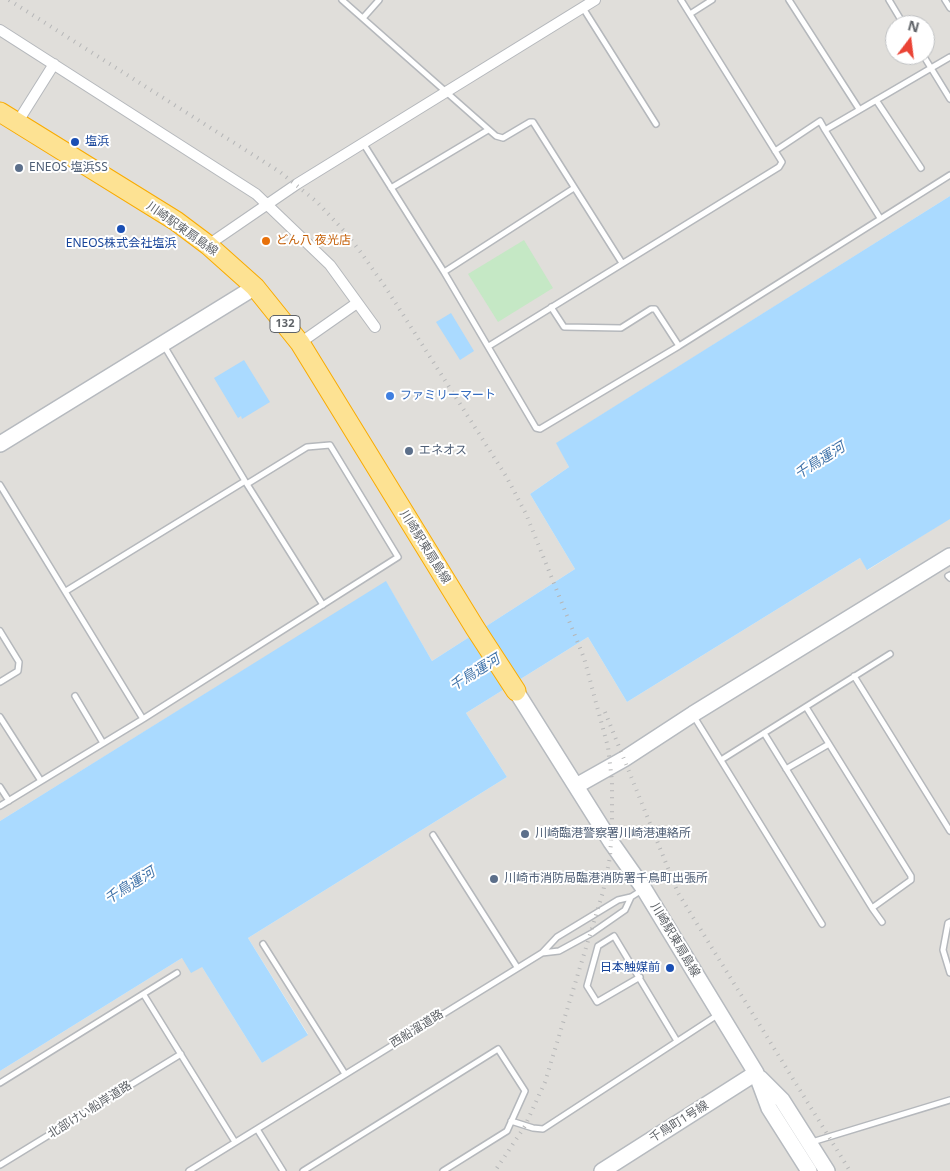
<!DOCTYPE html>
<meta charset="utf-8">
<style>
body{margin:0}
#map{position:relative;width:950px;height:1171px;overflow:hidden;background:#f1efe8;font-family:"Noto Sans",sans-serif}
canvas{display:block}
.north{position:absolute;left:885px;top:15px;width:50px;height:50px;box-sizing:border-box;background:#fff;border:1px solid #bfc1c3;border-radius:50%;rotate:15deg;font-size:14px;font-weight:700;line-height:20px;text-align:center;color:#5f6368}
.north::after{content:'';display:block;margin:auto;width:18px;height:22px;background:#ea4335;clip-path:polygon(50% 0,100% 100%,50% 72%,0 100%)}
</style>
<div id="map">
<canvas width="950" height="1171"></canvas>
<div class="north">N</div>
</div>
<script>
const context = document.querySelector('canvas').getContext('2d');
context.lineJoin = 'round';
function fillPath(path, color) { context.fillStyle = color; context.fill(path, 'evenodd'); }
function strokePath(path, color, width, dash) { context.strokeStyle = color; context.lineWidth = width; context.lineCap = dash ? 'butt' : 'round'; context.setLineDash(dash || []); context.stroke(path); }
function drawText(font, color, halo, rows, align = 'center') {
  context.font = font + ' "Noto Sans","Noto Sans JP",sans-serif'; context.lineWidth = 4; context.setLineDash([]); context.textBaseline = 'middle'; context.strokeStyle = halo; context.fillStyle = color; for (const [text, x, y, turn = 0] of rows) {
    context.save(); context.translate(x, y); context.rotate((+turn || 0) * Math.PI / 180); context.textAlign = isNaN(turn) ? turn : align; if (halo) context.strokeText(text, 0, 0); context.fillText(text, 0, 0); context.restore();
  }
}
const industrial = new Path2D(`
 M0,0H950V196L557,443L569,467L530,494L575,569L432,661L386,582L0,821ZM895,25H925V55H895Z
 M950,518V1171H0V1071L182,958L202,967L262,1063L308,1034L248,938L507,777L466,713L588,637L627,702L860,558L868,570Z`);
const green = new Path2D(`
 M524,240L553,288L498,322L468,274Z`);
const water = new Path2D(`
 M950,196V519L867,570L860,558L627,702L588,637L466,713L507,777L248,938L308,1035L262,1063L202,967L191,973L182,958L0,1071V821L386,581L432,661L575,569L530,494L569,467L556,443Z
 M451,313L474,351L460,360L436,322Z
 M244,360L270,402L242,419L241,416L238,418L214,378Z`);
const lane = new Path2D(`
 M342,0L496,136L503,138L530,122H533L622,263
 M789,0L859,109
 M889,0L904,25
 M945,0L950,8
 M583,8L656,124
 M690,14L712,0
 M363,18L379,0
 M923,55L950,99
 M876,100L921,168
 M825,130L880,218
 M363,143L444,272L536,428L540,429L679,346L950,175
 M775,151L820,121L825,130L950,57
 M391,188L488,130
 M444,272L574,188
 M551,307L564,327L621,328L651,309H655L679,346
 M163,344L245,481L323,605
 M489,346L779,167L782,162L681,0
 M0,485L143,719
 M950,575L948,576L950,578
 M66,591L245,481
 M0,631L19,662L18,671L0,682
 M854,676L950,831
 M75,696L103,743
 M806,707L911,876V880L872,908
 M693,715L822,924
 M0,717L41,781
 M764,733L872,908L882,922
 M721,760L890,654
 M786,769L829,744
 M0,787L9,801
 M0,806L143,719L398,557L330,445L307,447L247,484
 M433,835L517,967
 M950,922L948,923L943,950L950,973
 M263,944L345,1074
 M542,953L559,951L592,933L625,910L631,897
 M640,977L597,1002L587,986L598,946L614,936L677,1041
 M144,995L235,1142
 M0,1083L177,973
 M511,1121L533,1128L543,1129L719,1014
 M257,1129L283,1171
 M812,1142L950,1100
 M0,1165L181,1054
 M189,1171L542,953L557,937L618,900L631,897L642,890
 M303,1171L498,1049L525,1091L507,1131L443,1171`);
const street = new Path2D(`
 M0,30L256,194L330,265L375,327
 M17,123L54,64
 M208,245L297,184L595,0
 M300,343L357,303`);
const secondary = new Path2D(`
 M0,444L255,287
 M516,691L611,842L644,889L756,1073L769,1108L809,1171
 M576,786L624,759L693,714L950,556
 M760,1078L782,1100L827,1171
 M602,1171L756,1073`);
const highway = new Path2D(`
 M0,112L176,221L208,245L255,287L300,343L475,628L516,691`);
const rail = new Path2D(`
 M9,0L280,172L317,202L346,233L362,254L386,288L506,476L526,514L584,658L608,747L612,781V826L610,857L603,892L545,1082L525,1126L495,1171
 M605,712L678,893L850,1171`);
const markers = [
 [75,142,5,"#1a4fb4"],
 [19,168,5,"#5c6f8a"],
 [121,229,5,"#1a4fb4"],
 [266,241,5,"#e8710a"],
 [390,396,5,"#3f7fe0"],
 [409,451,5,"#5c6f8a"],
 [525,834,5,"#5c6f8a"],
 [494,879,5,"#5c6f8a"],
 [670,968,5,"#1a4fb4"]
];
const shields = [
 [285,324,30]
];
const shieldNames = [
 ["132",285,324]
];
const transitNames = [
 ["塩浜",85,142],
 ["ENEOS株式会社塩浜",121,244,"center"],
 ["日本触媒前",660,968,"right"]
];
const serviceNames = [
 ["ENEOS 塩浜SS",29,168],
 ["エネオス",419,451],
 ["川崎臨港警察署川崎港連絡所",535,834],
 ["川崎市消防局臨港消防署千鳥町出張所",504,879]
];
const streetNames = [
 ["川崎駅東扇島線",182,229,35],
 ["川崎駅東扇島線",425,547,58],
 ["川崎駅東扇島線",675,940,59],
 ["西船溜道路",417,1029,-32],
 ["北部けい船岸道路",90,1110,-32],
 ["千鳥町1号線",679,1122,-32]
];
const foodNames = [
 ["どん八 夜光店",276,241]
];
const shopNames = [
 ["ファミリーマート",400,396]
];
const waterNames = [
 ["千鳥運河",820,461,-32],
 ["千鳥運河",475,673,-32],
 ["千鳥運河",130,886,-32]
];
fillPath(industrial, '#e0deda');
fillPath(green, '#c5e8c5');
fillPath(water, '#aadaff');
strokePath(lane, '#b5b8bc', 8);
strokePath(street, '#b5b8bc', 12);
strokePath(secondary, '#b6babf', 18);
strokePath(highway, '#f9ab00', 21);
strokePath(lane, '#fff', 5);
strokePath(street, '#fff', 10);
strokePath(secondary, '#fff', 15);
strokePath(highway, '#fde293', 19);
strokePath(rail, '#b6b7b8', 4, [1, 6]);
for (const [x, y, r, color] of markers) { const dot = new Path2D(); dot.arc(x, y, r, 0, 2 * Math.PI); context.fillStyle = color; context.fill(dot); strokePath(dot, '#fff', 2); }
for (const [x, y, w] of shields) { const box = new Path2D(); box.roundRect(x - w / 2, y - 8.5, w, 17, 4); context.fillStyle = '#fff'; context.fill(box); strokePath(box, '#5f6368', 1); }
drawText('bold 11px', '#5f6368', null, shieldNames);
drawText('12px', '#164399', '#fff', transitNames, 'left');
drawText('12px', '#4e5e75', '#fff', serviceNames, 'left');
drawText('12px', '#5f6368', '#fff', streetNames);
drawText('12px', '#c56008', '#fff', foodNames, 'left');
drawText('12px', '#366cbe', '#fff', shopNames, 'left');
drawText('italic 14px', '#4174aa', '#fff', waterNames);
</script>
